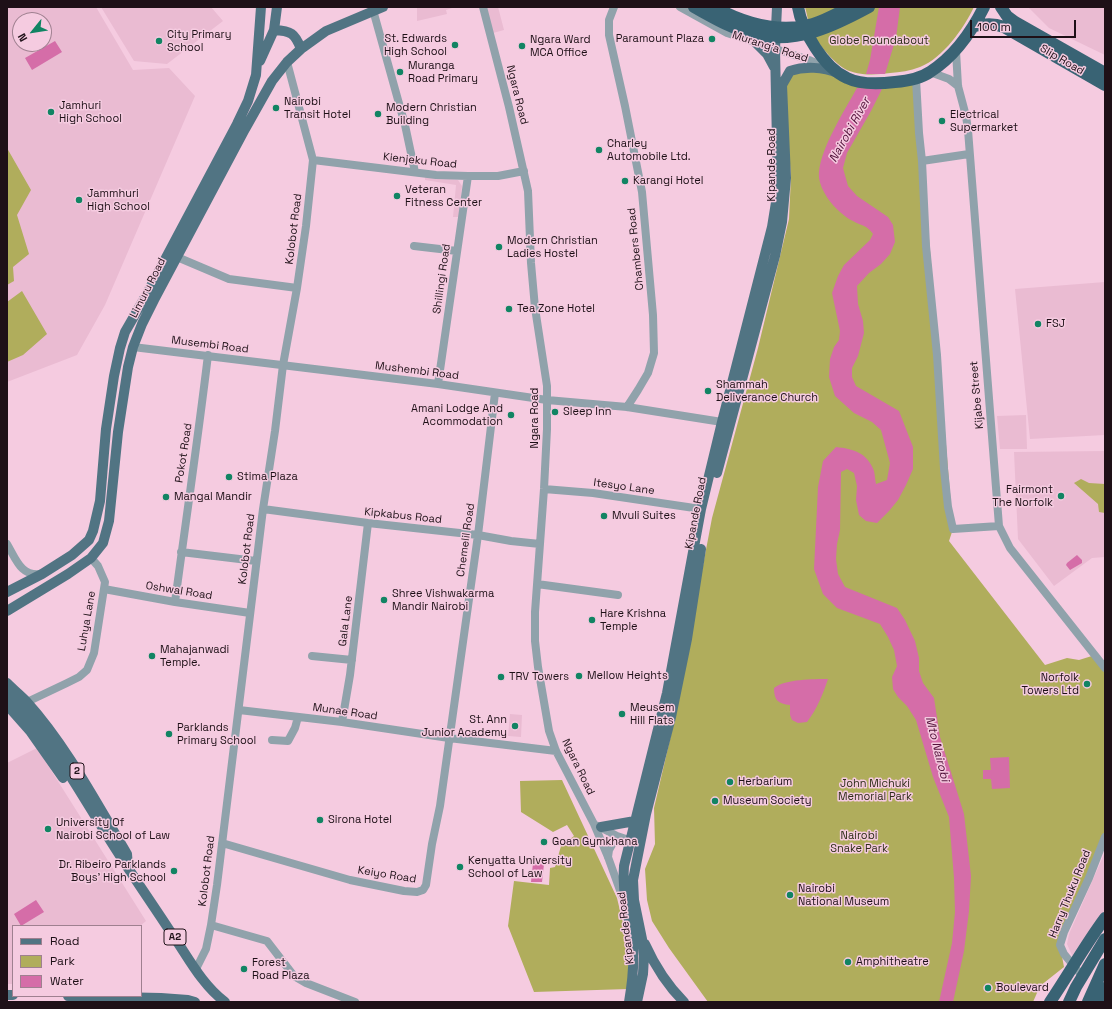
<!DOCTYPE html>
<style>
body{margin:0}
#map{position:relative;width:1112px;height:1009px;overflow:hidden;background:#f5cbe0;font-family:"Space Grotesk",sans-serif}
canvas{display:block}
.frame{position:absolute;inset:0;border:8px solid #1e1017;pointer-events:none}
.legend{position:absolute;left:12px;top:925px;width:130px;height:72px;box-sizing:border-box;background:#f5cbe0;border:1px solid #9f8090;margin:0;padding:5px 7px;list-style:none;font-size:12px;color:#1e1017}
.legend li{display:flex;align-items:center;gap:8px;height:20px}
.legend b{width:20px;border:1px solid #9f8090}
.north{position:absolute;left:12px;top:12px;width:40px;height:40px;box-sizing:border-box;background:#f5cbe0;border:1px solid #9f8090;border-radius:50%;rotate:240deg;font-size:11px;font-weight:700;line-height:16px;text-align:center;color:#1e1017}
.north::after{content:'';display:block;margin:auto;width:14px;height:18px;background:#118463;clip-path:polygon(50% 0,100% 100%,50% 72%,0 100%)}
.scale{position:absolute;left:970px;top:20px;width:106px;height:18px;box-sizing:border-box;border:2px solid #1e1017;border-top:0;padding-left:5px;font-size:12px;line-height:14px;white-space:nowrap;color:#1e1017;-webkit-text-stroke:3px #f5cbe0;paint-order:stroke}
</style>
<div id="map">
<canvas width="1112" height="1009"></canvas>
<div class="frame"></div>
<ul class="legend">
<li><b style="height:5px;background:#517483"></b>Road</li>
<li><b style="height:11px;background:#b0ad5c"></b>Park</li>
<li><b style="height:11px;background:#d56da8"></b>Water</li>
</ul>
<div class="north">N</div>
<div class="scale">100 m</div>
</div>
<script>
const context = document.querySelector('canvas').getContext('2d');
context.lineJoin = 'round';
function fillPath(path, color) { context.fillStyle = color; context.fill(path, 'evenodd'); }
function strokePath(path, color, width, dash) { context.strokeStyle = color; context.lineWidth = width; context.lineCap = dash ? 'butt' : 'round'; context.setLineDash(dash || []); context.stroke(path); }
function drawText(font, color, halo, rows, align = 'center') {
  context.font = font + ' "Space Grotesk",sans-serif'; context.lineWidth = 3; context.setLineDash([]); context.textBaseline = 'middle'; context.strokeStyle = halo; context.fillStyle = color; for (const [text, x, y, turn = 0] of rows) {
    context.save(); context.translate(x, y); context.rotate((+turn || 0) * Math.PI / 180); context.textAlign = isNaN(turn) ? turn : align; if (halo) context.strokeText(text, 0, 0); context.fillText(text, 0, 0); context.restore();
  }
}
const built = new Path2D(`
 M7,7H96L133,70L169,68L195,96L105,305L77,355L7,382ZM20,20H44V44H20Z
 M101,7H211L223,21L167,64L134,61Z
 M417,7H455L446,10L447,14L417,21Z
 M486,7H498L504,30L493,33Z
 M1028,7H1105V55L1049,28Z
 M425,176L458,180L462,186L459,217H453L456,185L425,180Z
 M1105,282V435L1030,439L1015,289Z
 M1026,415L1027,449H1000L997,416Z
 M1105,451V557L1092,558L1054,586L1018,539L1014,452Z
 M510,714L522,715L521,737L508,736Z
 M37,748L146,921L140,926H13V984H7V763Z
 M1105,852V916L1074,960L1067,944L1069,934Z`);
const green = new Path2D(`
 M805,7H974C964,28 943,58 920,67C910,71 900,72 890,73C876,75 858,76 845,69C833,62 815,41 810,28C808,21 807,14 805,7Z
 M800,68L847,78L916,81L953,529L949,541L1045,665L1067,658L1079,660L1095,655L1105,667V837L1064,932L1061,951L1064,967L1040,986L1033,1002H708L669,948L652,921L647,900L645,869L655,844L654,808L671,735L712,518L758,348L789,219L791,176L784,91L788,79Z
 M7,148L31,190L17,215L29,254L13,267L14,281L7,285Z
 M22,291L47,334L23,355L7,362V302Z
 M1081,479L1089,483L1105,484V513L1099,512L1098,504L1074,483Z
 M562,780L617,898L628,944V989L534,992L508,926L514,881L549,885L550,868L555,867L561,846L574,836L567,825L553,832L521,812L520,781Z`);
const water = new Path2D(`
 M879,7H900L896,38L885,74H866L870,60Z
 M55,41L62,52L32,70L25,58Z
 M857,88L882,89L871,111L847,153L843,168L848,186L857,196L888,217L893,225L895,242L890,254L881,264L869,273L857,286L858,304L863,321L864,333L858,356L852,368V377L856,386L899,411L913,447V469L906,485L898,500L889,511L877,523L866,521L859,515L856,500L857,486L854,473L847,469L841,472L840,530L837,544L836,559L838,574L845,587L897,608L905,620L915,641L919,658V671L923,683L934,698L940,737L964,814L971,876L969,911L964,951L953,1002H939L952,943L955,912L954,878L949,817L933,777L916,720L907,706L898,697L893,689L892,677L897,666L894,650L888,637L880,624L837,608L823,594L814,569L818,487L823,461L836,447C853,449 867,452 874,471C875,475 875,480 876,484L887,480L890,463L881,430L872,422L854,413L835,396L829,377L830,359L834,347L839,340L840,331L832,293L838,276L844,265L870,240L873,234C867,225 862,226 853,221C848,219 844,215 840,212C831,204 821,191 819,178C817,153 845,110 857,88Z
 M1077,555L1082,560V563L1070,570L1066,565L1067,563Z
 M828,679C823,694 817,709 807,722L798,723L792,720L790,715V705C778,704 774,700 774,688C785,679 814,679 828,679Z
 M1009,757L1010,788L992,789L991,779H983V770H991L990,758Z
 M533,863L544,864L542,882H531Z
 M36,900L44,912L21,926L14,914Z`);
const minor = new Path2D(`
 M483,7L509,107L528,191L531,263L535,308L547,386V429L544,489L535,612V641L538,667L549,731L556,751L594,824L608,857L622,896
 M614,7L609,20V35L625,106L642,192L653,315L654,353L648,373L638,390L627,407
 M680,7L727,33L809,60L825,67
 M373,10L405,125L415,172
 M956,51L958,86L966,116L968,130L999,526L1010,548L1105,668
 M930,72L949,79L958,86
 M916,79L919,133L922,161
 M969,154L922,161L926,246L937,355L944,469L948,507L953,529L999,526
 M313,160L436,175L468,176H498L524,171
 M414,246L457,251
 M177,257L229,279L297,288
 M133,347L438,384L547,400L627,407L722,422
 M438,384L468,176
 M544,489L593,493L701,509
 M263,509L368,523L478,535L511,541L540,544
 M7,544C16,559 21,577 41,574
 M181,552L256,561
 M537,584L618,595
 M104,589L175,602L250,613
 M175,602C186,520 198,438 208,355
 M312,656L352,660
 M27,702L67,683L79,677L87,670L94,653L105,582L98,566L91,558
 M239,710L342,722L449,738L556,751
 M342,722L350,675L368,523
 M272,740L288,741L295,728L298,717
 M598,826L617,836L635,842
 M222,843L350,880L404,891L417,892L423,890L426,885L432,844L440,806L478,535L495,393
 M608,857L609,850L617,836
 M211,925L267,941L294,976L306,983L355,1002
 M196,969L206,949L211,925L217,885L263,509L275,431L283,365L297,288L306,226L313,160L287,62
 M1083,977L1064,954L1060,945L1064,932L1089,878L1105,837`);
const major = new Path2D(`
 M274,30C291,31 295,33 301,49
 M756,43L767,54L774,67
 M260,61L274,30L277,7
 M717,473L775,256L782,222L786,178L782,85L790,71C805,66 823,67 838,73
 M7,592L42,574L72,555L89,540L93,531L100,501L106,429L114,376L120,348L125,332L144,299L237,124L248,101L256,75L261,7
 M7,611L68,574L91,558L103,543L109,521L118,432L128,367L133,347L142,324L154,300L245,129L272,81L287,62L301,49L326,31L383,7
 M7,683C14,690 21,696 27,702C66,745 97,804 127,854L128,867
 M7,695C47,733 73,781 102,827C123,862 147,896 170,931C187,955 201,984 225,1002
 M7,705L30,731L63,778
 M601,827L635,821
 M645,944C654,964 668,986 684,1002
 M7,995H13
 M68,996L161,998L188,1000L195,1002
 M629,1002C633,979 635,957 632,934C631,927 629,920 627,913C624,897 623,882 624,866L667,693L701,509L722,422L772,227L778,190L775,49L777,7
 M637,1002L643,974L644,956L642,939L634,900L633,880L646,814L671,717L687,639L701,549`);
const highway = new Path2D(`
 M694,7C714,18 734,30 756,35C797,44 834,26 869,7
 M714,7C744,23 779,34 813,24C826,20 838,13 850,7
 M798,7C802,31 824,68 847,78C861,85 879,84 895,82C907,81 920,79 930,72C955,56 971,33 984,7
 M1001,7L1007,16L1015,22L1105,73
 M974,26C985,24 993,23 1004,27L1105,85
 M1050,1002C1069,974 1085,945 1105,918
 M1069,1002L1076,987L1105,939
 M1088,1002L1105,964
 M1099,1002L1105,988`);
const markers = [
 [712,39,4,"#118463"],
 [159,41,4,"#118463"],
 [455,45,4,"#118463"],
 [522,46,4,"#118463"],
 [400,72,4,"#118463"],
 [276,108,4,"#118463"],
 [51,112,4,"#118463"],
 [378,114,4,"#118463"],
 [942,121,4,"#118463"],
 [599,150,4,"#118463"],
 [625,181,4,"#118463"],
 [397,196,4,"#118463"],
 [79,200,4,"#118463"],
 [499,247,4,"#118463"],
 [509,309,4,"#118463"],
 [1038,324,4,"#118463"],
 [708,391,4,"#118463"],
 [555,412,4,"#118463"],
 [511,415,4,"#118463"],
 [229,477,4,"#118463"],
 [1061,496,4,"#118463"],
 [166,497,4,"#118463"],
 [604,516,4,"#118463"],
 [384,600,4,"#118463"],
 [592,620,4,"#118463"],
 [152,656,4,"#118463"],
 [579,676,4,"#118463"],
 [501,677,4,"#118463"],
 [1087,684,4,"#118463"],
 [622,714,4,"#118463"],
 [515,726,4,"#118463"],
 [169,734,4,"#118463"],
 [730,782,4,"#118463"],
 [715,801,4,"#118463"],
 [320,820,4,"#118463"],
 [48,829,4,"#118463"],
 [544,842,4,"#118463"],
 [460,867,4,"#118463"],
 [174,871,4,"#118463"],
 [790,895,4,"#118463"],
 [848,962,4,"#118463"],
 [244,969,4,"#118463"],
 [988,988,4,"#118463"]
];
const shields = [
 [77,771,14],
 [175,937,22]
];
const shieldNames = [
 ["2",77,771],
 ["A2",175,937]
];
const poiNames = [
 ["City Primary",167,35],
 ["School",167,48],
 ["St. Edwards",447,39,"right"],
 ["High School",447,52,"right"],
 ["Paramount Plaza",704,39,"right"],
 ["Ngara Ward",530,40],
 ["MCA Office",530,53],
 ["Muranga",408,66],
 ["Road Primary",408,79],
 ["Nairobi",284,102],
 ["Transit Hotel",284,115],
 ["Jamhuri",59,106],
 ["High School",59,119],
 ["Modern Christian",386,108],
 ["Building",386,121],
 ["Electrical",950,115],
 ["Supermarket",950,128],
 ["Charley",607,144],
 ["Automobile Ltd.",607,157],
 ["Karangi Hotel",633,181],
 ["Veteran",405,190],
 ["Fitness Center",405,203],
 ["Jammhuri",87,194],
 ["High School",87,207],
 ["Modern Christian",507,241],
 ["Ladies Hostel",507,254],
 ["Tea Zone Hotel",517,309],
 ["FSJ",1046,324],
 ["Shammah",716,385],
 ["Deliverance Church",716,398],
 ["Amani Lodge And",503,409,"right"],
 ["Acommodation",503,422,"right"],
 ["Sleep Inn",563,412],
 ["Stima Plaza",237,477],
 ["Fairmont",1053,490,"right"],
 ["The Norfolk",1053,503,"right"],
 ["Mangal Mandir",174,497],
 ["Mvuli Suites",612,516],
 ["Shree Vishwakarma",392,594],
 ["Mandir Nairobi",392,607],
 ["Hare Krishna",600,614],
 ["Temple",600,627],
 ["Mahajanwadi",160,650],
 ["Temple.",160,663],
 ["Mellow Heights",587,676],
 ["TRV Towers",509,677],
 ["Norfolk",1079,678,"right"],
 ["Towers Ltd",1079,691,"right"],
 ["Meusem",630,708],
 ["Hill Flats",630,721],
 ["St. Ann",507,720,"right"],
 ["Junior Academy",507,733,"right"],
 ["Parklands",177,728],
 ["Primary School",177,741],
 ["Herbarium",738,782],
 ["Museum Society",723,801],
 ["Sirona Hotel",328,820],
 ["University Of",56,823],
 ["Nairobi School of Law",56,836],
 ["Goan Gymkhana",552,842],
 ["Kenyatta University",468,861],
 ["School of Law",468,874],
 ["Dr. Ribeiro Parklands",166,865,"right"],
 ["Boys' High School",166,878,"right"],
 ["Nairobi",798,889],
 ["National Museum",798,902],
 ["Amphitheatre",856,962],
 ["Forest",252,963],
 ["Road Plaza",252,976],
 ["Boulevard",996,988]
];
const parkNames = [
 ["Globe Roundabout",879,41],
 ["John Michuki",875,784],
 ["Memorial Park",875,797],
 ["Nairobi",859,836],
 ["Snake Park",859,849]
];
const streetNames = [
 ["Murang'a Road",770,47,18],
 ["Slip Road",1062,60,30],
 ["Ngara Road",517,95,76],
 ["Kienjeku Road",420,161,6],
 ["Kipande Road",772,165,-90],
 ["Kolobot Road",294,229,-83],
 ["Chambers Road",636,249,-96],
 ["Shillingi Road",442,279,-82],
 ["Limuru Road",148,288,-63],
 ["Musembi Road",210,345,7],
 ["Mushembi Road",417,371,7],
 ["Kijabe Street",977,395,-95],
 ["Ngara Road",535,418,-90],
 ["Pokot Road",184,453,-81],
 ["Itesyo Lane",624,487,8],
 ["Kipande Road",696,513,-79],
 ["Kipkabus Road",403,516,6],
 ["Chemelil Road",466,540,-82],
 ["Kolobot Road",247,549,-83],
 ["Oshwal Road",179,591,9],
 ["Luhya Lane",87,621,-80],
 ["Gala Lane",346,621,-83],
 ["Munae Road",345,712,8],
 ["Ngara Road",578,767,64],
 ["Kolobot Road",207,871,-83],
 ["Keiyo Road",387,875,9],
 ["Harry Thuku Road",1070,894,-68],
 ["Kipande Road",626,928,-97]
];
const waterNames = [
 ["Nairobi River",850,130,-61],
 ["Mto Nairobi",937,749,76]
];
fillPath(built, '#eabbd2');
fillPath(green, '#b0ad5c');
fillPath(water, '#d56da8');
strokePath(minor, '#90a2ab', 8);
strokePath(major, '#517483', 10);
strokePath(highway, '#396374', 12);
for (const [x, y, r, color] of markers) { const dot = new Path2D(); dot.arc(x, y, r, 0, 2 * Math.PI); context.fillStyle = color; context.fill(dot); strokePath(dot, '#f5cbe0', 1.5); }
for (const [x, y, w] of shields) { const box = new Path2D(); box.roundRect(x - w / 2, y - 8, w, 16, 3); context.fillStyle = '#f5cbe0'; context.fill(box); strokePath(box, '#1e1017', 1); }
drawText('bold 10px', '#1e1017', null, shieldNames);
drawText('11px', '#1e1017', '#f5cbe0', poiNames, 'left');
drawText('11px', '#2f2e19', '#f5cbe0', parkNames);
drawText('11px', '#1e1017', '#f5cbe0', streetNames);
drawText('italic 12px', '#53123b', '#f5cbe0', waterNames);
</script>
